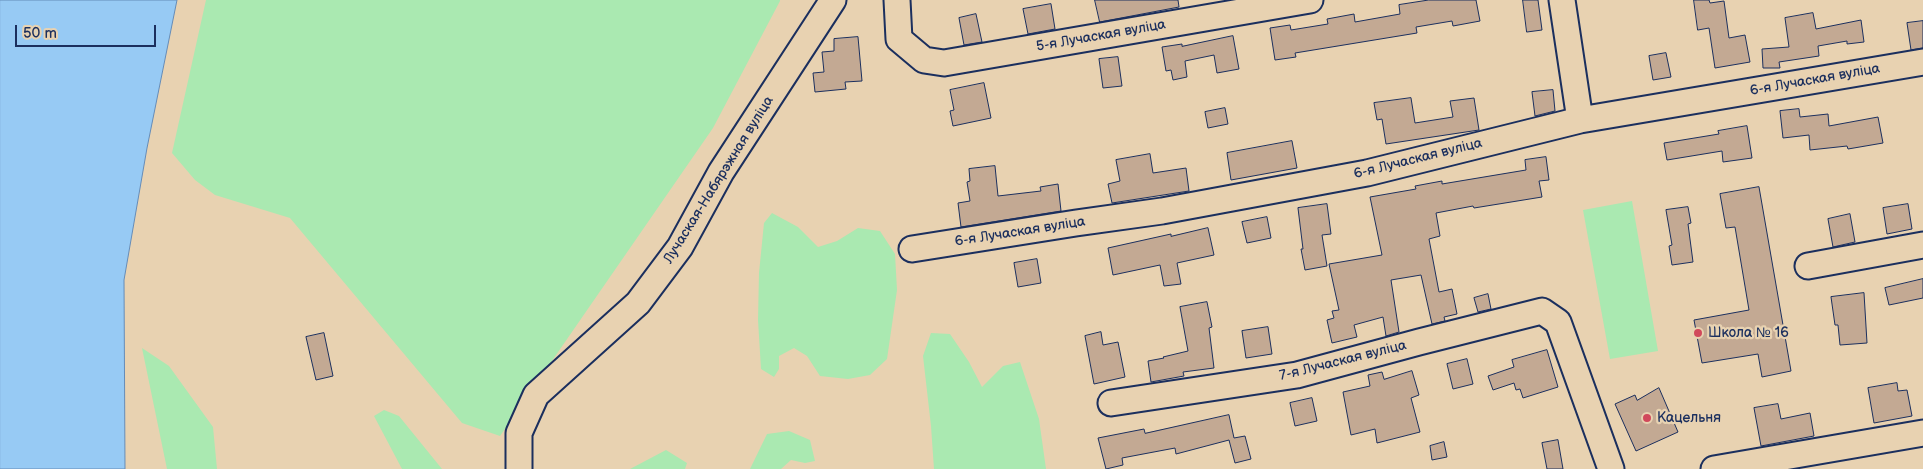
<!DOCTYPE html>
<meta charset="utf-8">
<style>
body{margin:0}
#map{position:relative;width:1923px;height:469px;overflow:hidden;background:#e8d2b1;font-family:"Balsamiq Sans",sans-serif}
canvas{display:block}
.scale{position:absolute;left:15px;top:25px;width:141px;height:22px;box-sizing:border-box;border:2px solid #1b2f5e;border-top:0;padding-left:6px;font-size:15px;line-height:18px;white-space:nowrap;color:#1b2f5e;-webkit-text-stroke:4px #e8d2b1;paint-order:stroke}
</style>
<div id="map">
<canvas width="1923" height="469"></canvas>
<div class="scale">50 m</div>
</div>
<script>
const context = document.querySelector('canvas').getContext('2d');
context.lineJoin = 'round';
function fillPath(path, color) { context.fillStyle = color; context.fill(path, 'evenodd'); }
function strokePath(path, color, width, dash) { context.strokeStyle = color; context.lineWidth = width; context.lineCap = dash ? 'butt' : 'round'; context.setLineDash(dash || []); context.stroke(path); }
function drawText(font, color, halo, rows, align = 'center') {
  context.font = font + ' "Balsamiq Sans",sans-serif'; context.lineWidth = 4.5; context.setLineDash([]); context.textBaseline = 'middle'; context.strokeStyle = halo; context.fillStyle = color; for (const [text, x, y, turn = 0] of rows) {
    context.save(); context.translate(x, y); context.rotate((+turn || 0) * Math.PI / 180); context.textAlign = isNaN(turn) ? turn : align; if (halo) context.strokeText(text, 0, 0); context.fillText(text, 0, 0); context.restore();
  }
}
const green = new Path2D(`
 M206,0H780V1L713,128L500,436L462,423L290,218L215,195L195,180L172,153Z
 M1632,201L1658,351L1610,359L1583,210Z
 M772,213L798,227L818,247L837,241L858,228L880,231L895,254L897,290L887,359L870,375L848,379L820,376L807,356L794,348L779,356V369L774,377L761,369L758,320L759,273L764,223Z
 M931,333L950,334L969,362L982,387L1003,366L1020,362L1039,419L1046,469H934L931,426L923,356Z
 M142,348L169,366L213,427L217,469H167Z
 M384,410L399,416L442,469H402L374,416Z
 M789,431L810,440L815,461L805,463L791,460L781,469H750L767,434Z
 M666,450L687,463L685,469H630Z`);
const water = new Path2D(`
 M0,0H177L147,148L124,280L125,469H0Z`);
const building = new Path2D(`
 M1095,0H1178L1179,7L1100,22Z
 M1429,0H1476L1480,21L1453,26L1452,21L1416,27L1417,33L1295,53L1296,57L1275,60L1270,28L1290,25L1291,30L1328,24L1327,19L1354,14L1355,22L1400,14L1399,5Z
 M1523,0H1538L1542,30L1527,32Z
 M1694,0H1709L1710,3L1724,1L1729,38L1745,35L1750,62L1715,68L1709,28L1698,30Z
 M1051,4L1055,29L1028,34L1023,9Z
 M1813,13L1816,29L1861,20L1864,42L1847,44V41L1818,46L1819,56L1779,62L1780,68H1763L1762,49L1789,47L1785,18Z
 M976,14L982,42L964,45L959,18Z
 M1923,21V48L1911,50L1907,23Z
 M1233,36L1239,69L1217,73L1214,55L1185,61L1187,77L1173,80L1171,70L1166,71L1162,47L1182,44V46Z
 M858,37L862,81L845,82L846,89L815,92L813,73L824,72L822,52L834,51V39Z
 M1666,53L1671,77L1653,80L1649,56Z
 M1118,57L1122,86L1103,88L1099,59Z
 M984,83L991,118L953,126L950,111L954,110L950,90Z
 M1553,90L1555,111L1535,116L1532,92Z
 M1411,98L1415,123L1453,117L1450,101L1474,98L1479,130L1386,144L1382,119L1377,120L1374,103Z
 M1225,108L1228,124L1208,128L1205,112Z
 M1799,109L1800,117L1828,114L1829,126L1878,117L1883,143L1848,149L1847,146L1810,150L1809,135L1783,138L1780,111Z
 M1747,126L1752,158L1723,162L1722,151L1667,160L1664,143L1719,134L1718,131Z
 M1292,141L1297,168L1231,180L1227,153Z
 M1150,154L1153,173L1186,168L1189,191L1112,203L1108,184L1120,181L1116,160Z
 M1546,157L1549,180L1539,181L1542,197L1474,208L1473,206L1436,213L1440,236L1429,239L1439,292L1452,289L1457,314L1444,317L1445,321L1432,324L1421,275L1391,280L1399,332L1386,336L1383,317L1354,325L1357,337L1332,343L1327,320L1334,318L1332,311L1339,310L1329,264L1382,255L1370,197L1416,189L1415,186L1442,181V184L1526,170L1525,160Z
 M995,166L998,196L1041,191L1040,187L1058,184L1061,211L961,227L958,203L970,201L967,182L970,181L969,169Z
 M1759,187L1791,371L1762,377L1758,354L1702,363L1694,320L1749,310L1735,227L1726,228L1720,194Z
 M1327,204L1331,234L1322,235L1327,266L1305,270L1301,249H1303L1298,208Z
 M1908,204L1912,229L1887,234L1883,208Z
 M1688,207L1691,223L1688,224L1693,262L1672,265L1669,246L1672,245L1666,210Z
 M1850,214L1855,242L1833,247L1828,219Z
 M1267,217L1271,238L1247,243L1242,222Z
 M1208,228L1214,255L1177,263L1181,284L1164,286L1160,265L1113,275L1108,248L1171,234V236Z
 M1037,259L1041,283L1018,287L1014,263Z
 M1923,279V298L1889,305L1885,288Z
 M1864,293L1867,343L1840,345L1838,325H1835L1831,297Z
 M1488,294L1491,309L1478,312L1474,298Z
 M1207,302L1212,327L1209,328L1214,368L1183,372L1184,376L1151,382L1148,361L1164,358L1163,357L1188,351L1180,307Z
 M1268,327L1272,354L1246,358L1242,331Z
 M1101,332L1103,345L1118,342L1125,377L1094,384L1085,336Z
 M324,333L333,376L316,380L306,337Z
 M1547,350L1558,387L1523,398L1520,389L1516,390L1514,383L1493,390L1488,376L1514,367L1512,360Z
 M1467,359L1473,384L1453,389L1447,364Z
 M1412,371L1419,395L1411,398L1420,432L1377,443L1375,429L1351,435L1343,392L1370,386L1368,375L1382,372L1384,379Z
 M1897,383L1898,391L1907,390L1912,416L1874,423L1868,388Z
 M1659,388L1678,432L1636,451L1615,404L1635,395L1637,400Z
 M1312,398L1317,421L1295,426L1290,403Z
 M1778,404L1781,419L1810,413L1814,436L1761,446L1754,408Z
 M1229,415L1234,438L1245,436L1251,459L1235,463L1229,440L1176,454L1175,448L1122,458L1123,465L1106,469L1098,438L1144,429L1145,433Z
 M1558,440L1563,469H1547L1542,443Z
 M1444,442L1447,457L1432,460L1430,446Z`);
const minor = new Path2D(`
 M897,0L899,39L924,60L944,63L1310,0
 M1562,0L1580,120
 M912,249L1076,223L1162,211L1367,173L1580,120L1923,62
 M1808,266L1923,245
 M1111,403L1297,375L1419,342L1542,311L1558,322L1611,469
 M519,469V433L536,395L638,303L680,247L721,172L833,0
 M1714,469L1923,433`);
const markers = [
 [1698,333,5,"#d1495b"],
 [1647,418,5,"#d1495b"]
];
const streetNames = [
 ["5-я Лучаская вуліца",1101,36,-10],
 ["6-я Лучаская вуліца",1815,80,-10],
 ["6-я Лучаская вуліца",1418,159,-14],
 ["Лучаская-Набярэжная вуліца",719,180,-58],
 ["6-я Лучаская вуліца",1020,232,-9],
 ["7-я Лучаская вуліца",1343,361,-14]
];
const poiNames = [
 ["Школа № 16",1708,333],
 ["Кацельня",1657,418]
];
fillPath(green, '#aae9b1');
fillPath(water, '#97caf4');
strokePath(water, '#658cb8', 1);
fillPath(building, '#c3a993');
strokePath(building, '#1b2f5e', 1);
strokePath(minor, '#1b2f5e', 29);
strokePath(minor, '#e8d2b1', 25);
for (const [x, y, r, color] of markers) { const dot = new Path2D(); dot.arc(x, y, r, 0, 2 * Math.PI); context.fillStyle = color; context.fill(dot); strokePath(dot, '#e8d2b1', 2); }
drawText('14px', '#1b2f5e', '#e8d2b1', streetNames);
drawText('14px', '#1b2f5e', '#e8d2b1', poiNames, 'left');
</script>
